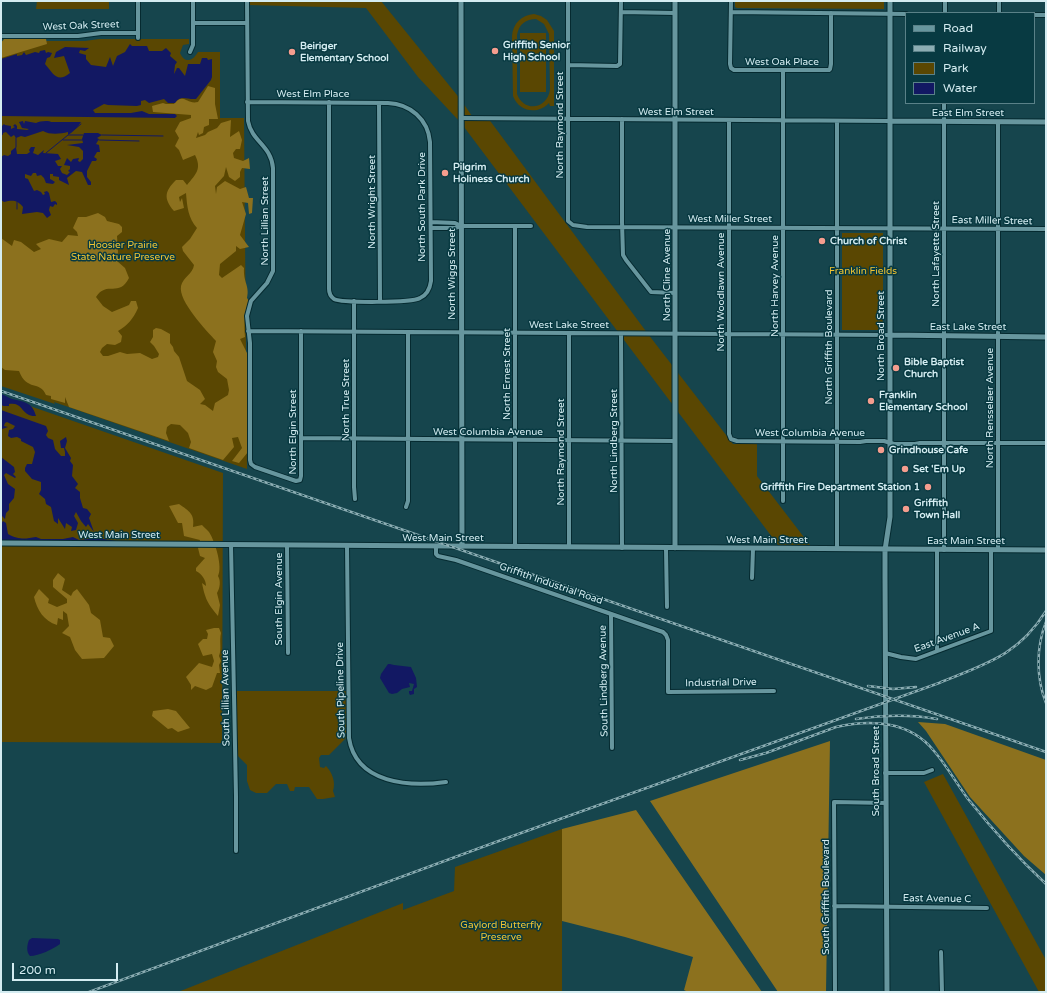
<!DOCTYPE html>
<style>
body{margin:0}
#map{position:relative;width:1047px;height:993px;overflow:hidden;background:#16454d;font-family:"Varela Round",sans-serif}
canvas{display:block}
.frame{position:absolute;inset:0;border:2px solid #d4ecf1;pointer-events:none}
.legend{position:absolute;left:905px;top:12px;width:130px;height:92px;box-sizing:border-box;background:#083a42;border:1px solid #5a8188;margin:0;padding:5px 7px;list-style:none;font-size:12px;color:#d4ecf1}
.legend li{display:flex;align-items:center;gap:8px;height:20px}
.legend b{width:20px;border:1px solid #5a8188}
.scale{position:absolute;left:12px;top:963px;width:106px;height:18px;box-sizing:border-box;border:2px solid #d4ecf1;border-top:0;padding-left:5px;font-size:12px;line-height:14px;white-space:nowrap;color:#d4ecf1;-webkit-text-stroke:3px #083a42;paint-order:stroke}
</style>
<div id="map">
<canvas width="1047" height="993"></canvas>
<div class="frame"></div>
<ul class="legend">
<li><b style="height:5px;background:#67969e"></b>Road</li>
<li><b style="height:5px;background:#8cadb3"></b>Railway</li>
<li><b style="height:11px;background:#5a4702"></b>Park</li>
<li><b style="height:11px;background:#121863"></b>Water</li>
</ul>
<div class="scale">200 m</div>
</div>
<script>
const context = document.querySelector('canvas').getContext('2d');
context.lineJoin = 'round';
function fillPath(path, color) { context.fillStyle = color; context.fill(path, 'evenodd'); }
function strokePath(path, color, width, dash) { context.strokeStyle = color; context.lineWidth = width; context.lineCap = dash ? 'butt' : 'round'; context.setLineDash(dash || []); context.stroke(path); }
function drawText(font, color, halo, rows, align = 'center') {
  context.font = font + ' "Varela Round",sans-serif'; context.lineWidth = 3; context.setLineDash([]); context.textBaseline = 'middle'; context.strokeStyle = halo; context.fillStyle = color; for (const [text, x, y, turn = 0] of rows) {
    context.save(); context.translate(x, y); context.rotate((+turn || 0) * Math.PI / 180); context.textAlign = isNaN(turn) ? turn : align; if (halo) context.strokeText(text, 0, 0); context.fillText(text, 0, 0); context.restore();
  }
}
const green = new Path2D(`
 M37,1H109V9H36Z
 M247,1H381L461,100L474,119L488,118L648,334L733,444H757V476L813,549H781L461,123L418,77L366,8L247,5Z
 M735,1H884V9L737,8L735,7Z
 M534,14L541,16L547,20L554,31V106H550L549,103C538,115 519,112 513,96L512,36C513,23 522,15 534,14ZM536,19L544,24L549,34L550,89C548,109 524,113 517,94V35C519,24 526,19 536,19Z
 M520,33H546V92H520Z
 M99,39H189V44L183,45L180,53C185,64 193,61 198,52H220V118H244L247,469L54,402L55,404L1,386V41H85Z
 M842,233H883V330H842Z
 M1,396L223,473L222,743L1,742Z
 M236,691H346V738L329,755H321L319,758L320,767L324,768L326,766C332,772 336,782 333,791L335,797L323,799H317L309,787H295L294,791H290L287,784H276L267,793H256L250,790L247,781V765L237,755Z
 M943,774L1046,960V992H1039L924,782Z
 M562,829V992H178L403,903V910L454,891L455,867Z`);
const forest = new Path2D(`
 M4,39H46L47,44L1,58V43Z
 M208,86L215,88V104L218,119H209V125L204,127L203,133L199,135L198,132L196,138L205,135L208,132L217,128L221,123L231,120L230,137L239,131L242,140L240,149H236L233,153L234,158L243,161L249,158L250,169L242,168L240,172V177L235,181L229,177L226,167L224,176L215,186L216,194L217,187L225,181L240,189L246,187L249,198H253L252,213L249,214L248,203L242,202L246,214L240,235L249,247L240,249L236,246V251L220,264L219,275L222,278L241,265L244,268C243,282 250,286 247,298L249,301C244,314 244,324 245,337L240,339L248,355V452L239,463L232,461L242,448L238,437L232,438L234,447L223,460L189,448L191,442L188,433L180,425L171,424L167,427L166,433L169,441L69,407L65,397V403L51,399V396L46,395C40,380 27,392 19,371L5,370L1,367V238L12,246L14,240L21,242L34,252L41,249L36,244L49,239L62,242L68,235L78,236L77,232L73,228L78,217H86L98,213L105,217L107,221L119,224L122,227V232L117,236L118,252L117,261L125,268L129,278C119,298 107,280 96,297L103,306L112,312L129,305L131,301H136L138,308C133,319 128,325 118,331L122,336L121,342L115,345L107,344L102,348L100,352L103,356H108L120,352L127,354L140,353L152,359L158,357L159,354L154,346L150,342L153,337V330L156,328L161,329L170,334V343L173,347L174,351L179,357L187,381L200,390L205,399L200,404L205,405L213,411L215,403L228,395L229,390L227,379L218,372L216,367L217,361L213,352L216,341C206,330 178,301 181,286C183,277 193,274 194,265L183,251L182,247L190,239L197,228C188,218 187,206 186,193L179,197L180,202L182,198L184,208L174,211C163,198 165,191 176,180H183L187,185C196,174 202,169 195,155L183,160L179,150L175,146L179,138L175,131L180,122L191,118V115L153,112L152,106L163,103L166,104H174C184,92 186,105 198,102Z
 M179,504C189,511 195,514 193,527L202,525C204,527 207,530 209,532C215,541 223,567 218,576C221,581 220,588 217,593L220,605L218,616C208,604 205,599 202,583L206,586C206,580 202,574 196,571V568L205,558L200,556L198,548L200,540L184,536L182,523H178L169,506Z
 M58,573L65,579L62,590L71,596L73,592L77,589L89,605L91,613L100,620L103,637L110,638L114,646L104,658L82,659L75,650L70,637L62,633L69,626L67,614L63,611V620L58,618L57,625C44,621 37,610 34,597L39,589L49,599L48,603L57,607L67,603V599L53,587V580Z
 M214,628H219L221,633C219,641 222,649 219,656L221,661L219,665L220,673H217L212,687L206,690L195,686L191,690V685L186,677L199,663L212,667L214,661L212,654L203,656L198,644L203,639H207L208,634L206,630Z
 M168,709L176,711L190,728L178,732L172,728L168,729L152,716L153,711Z
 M918,722L945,724L1046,760V875L1024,856L970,797L926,731Z
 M830,741L826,992H778L650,801Z
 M636,810L762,992H688L684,990L693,957L625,937L562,921V829Z`);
const water = new Path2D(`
 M130,44L132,46H147L149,51H162L166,48L171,53L170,56L177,62L175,65L174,74L177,68H179L185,76L188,64H200L202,58H207L208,60L212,59V77L211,80L196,99C187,100 181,94 175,103H168L164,99L149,103L145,100L141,101V105L137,106L108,105L104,104L93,110L95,113H131L142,111L149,114H175L177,116L175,118L1,116V59L17,54V56L22,55L24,52L26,55L35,52L39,53L40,51L45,50L46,53L48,52L52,53L50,57L47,58L45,64C53,73 57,84 70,73L64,56L54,58L56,52L65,47L89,48L85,51L80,50L79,53L86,55V59L91,65L106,67L110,57L113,66L117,56L125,52Z
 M23,121L24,124L25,121L36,123C39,121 49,120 51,122H81C78,127 73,132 68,135V132C60,134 50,135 43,131L25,137L21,136L16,138L14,135L11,137L6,132L3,133V135L1,134V127L4,124L5,125L11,126V129L15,127L13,126L15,124L17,126V129L27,130L29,129L22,128L19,122Z
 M84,133H98L102,135L97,138L99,139L96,144L99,145L100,152H97L94,157L97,159L96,161H92L87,171V177L91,182V185H88L82,172L76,171L67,178L69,185L59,180V177L53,176V174H50V179L52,180L55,182L53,184L46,183L44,178L41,175L37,176L36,173H33L31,176L25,174V178L28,179L34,191L37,190L41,192L43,195L45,194L44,192L47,191L49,193L51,202L55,201L57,203V205L55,204L53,207L50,206L49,210L51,215L47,218L43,213L37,212L22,214L23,207C17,200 13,200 4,202L1,200V157L4,155L8,156L11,154V151L16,147L17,154H27L30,152L29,150L31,147H35L33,153L38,155L44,150L43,153L58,154L61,159L55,161L58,166H62L60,169L62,173L67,175L70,172L68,171L70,169V166L64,165L67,158L71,162L73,159L79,158L78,161L80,162L83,159V151L79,147L67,145L83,143L82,139Z
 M1,394C5,395 7,397 12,399C25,402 32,402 36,416C34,416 31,416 29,415C21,411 21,402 9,404V406H3L1,404Z
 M1,410L46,426L48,431L46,435L48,438L53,440L55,449L61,456H65V452L64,448H61L60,441L66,437L67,441L65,448L71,458L70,461L73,465L72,476L78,484L75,488L80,492V498L83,508L87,509L91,514L89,518L94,532L88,524L86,527L81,521L76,512L74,516L78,523L76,530L71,531L72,527L66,523L65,529L58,518V524L54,521L51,507L46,504L45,499L39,494L41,490V482L32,479L25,471V468L27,464H32L35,452L33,447L21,441V439L17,437L11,438L8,436L9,430L13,429L15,426L7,422L5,423L4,426L8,427L2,429L1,426Z
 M1,457L14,467L15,472L13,474L16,477L15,478L6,473L4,475L8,484L15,489L14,498L9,504V510L6,513L5,519L1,515Z
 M3,521L6,523L8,534C19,540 25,539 36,537L41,539H63L73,537L79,540L97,538L116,541H158L162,542L1,541V524Z
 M388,664H390L394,665L411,667L416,678L417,687L414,689V694L410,695L409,693V691H412L414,684L409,683L410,687L402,689L397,693L392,694L389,693L380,678L381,674Z
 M32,938L58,939L60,940V944C53,949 39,956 30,956C26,952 27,945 29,940Z`);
const stream = new Path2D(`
 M75,129L81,124
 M102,135L163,136
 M16,138V147
 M63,140H82
 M99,140L139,141
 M46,153L68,135H83
 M17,202V209`);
const minor = new Path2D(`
 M138,1V38
 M247,1L248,121C252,142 271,145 273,168V271L267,283L251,301L247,316L250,343V460L251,464L255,467L296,481L300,480L301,476V331
 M568,1V221L573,225L587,227L1046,229
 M731,1L730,64L731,68L734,70H829L830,69L831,64V13
 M621,12L675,13
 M731,12L906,14
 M945,13V1
 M999,13V1
 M1034,15H1046
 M193,23H247
 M1,36H78L101,33H138
 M190,52L193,45V1
 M568,65L617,66L620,64L621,1
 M783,70V501
 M247,102L388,103C410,104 428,119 430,142L431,281C430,288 427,295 420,298C412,303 342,303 334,299C330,296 329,293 329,289V102
 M379,103L380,301
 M461,118L890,121
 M622,119V222L623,255L626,260L651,292L675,293
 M729,120V434L731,439L737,441L860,442L866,441H884L894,444H915L920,443H1046
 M431,222L455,223L461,226
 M431,228H455L461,226H531
 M354,301V487L355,499
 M248,331L890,335
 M569,333V547
 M621,334L622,548
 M301,438L675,441
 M406,507L408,501V332
 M231,545L236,796V851
 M287,545L288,653
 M347,546L349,738C356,784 410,787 446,782
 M436,546V554L438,556L456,560L663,632L666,635L668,640V692L774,691
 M515,547V226
 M666,549L667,607
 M837,549V121
 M937,550V651
 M944,550V103
 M998,550V122
 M752,578L753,549
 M611,614L612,748
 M885,653L901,657L916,659L991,631V550
 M885,773H924L932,770
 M834,906L987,908
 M941,952L942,992
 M835,992L834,802L886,803`);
const tertiary = new Path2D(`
 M461,1L462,547
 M675,1V548
 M890,121L1046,122
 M890,335L1046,337
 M1,543L1046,550
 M887,992L885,577V550L890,517V1`);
const rail = new Path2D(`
 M1,391L1046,752
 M1046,622C1036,647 1036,678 1046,703
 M868,686L893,689L916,687
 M856,719C883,715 910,714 937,719
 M740,760L766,753L836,727C871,719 910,721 934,751C947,766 956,783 968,799C992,829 1018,858 1046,884
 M89,992L496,842L939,683C985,664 1018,656 1046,611`);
const markers = [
 [495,51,4,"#f59d8e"],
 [292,52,4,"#f59d8e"],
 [445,173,4,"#f59d8e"],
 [822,241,4,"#f59d8e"],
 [896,368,4,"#f59d8e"],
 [871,401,4,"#f59d8e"],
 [881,450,4,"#f59d8e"],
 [905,469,4,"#f59d8e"],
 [928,487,4,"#f59d8e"],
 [906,509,4,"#f59d8e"]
];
const streetNames = [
 ["West Oak Street",81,26,-2],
 ["West Oak Place",782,62],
 ["West Elm Place",313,94],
 ["West Elm Street",676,112],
 ["East Elm Street",968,113],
 ["North Raymond Street",560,125,-90],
 ["North Wright Street",372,202,-90],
 ["North South Park Drive",422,207,-90],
 ["West Miller Street",730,219],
 ["North Lillian Street",265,221,-90],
 ["East Miller Street",992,221,1],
 ["North Lafayette Street",936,254,-90],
 ["North Wiggs Street",452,274,-90],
 ["North Cline Avenue",667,275,-90],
 ["North Harvey Avenue",775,286,-90],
 ["North Woodlawn Avenue",721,292,-90],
 ["West Lake Street",569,325],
 ["East Lake Street",968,327],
 ["North Broad Street",881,336,-90],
 ["North Griffith Boulevard",829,347,-90],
 ["North Ernest Street",507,374,-90],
 ["North True Street",346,400,-90],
 ["North Rensselaer Avenue",990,408,-90],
 ["North Elgin Street",293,432,-90],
 ["West Columbia Avenue",488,432],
 ["West Columbia Avenue",810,433],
 ["North Lindberg Street",614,441,-90],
 ["North Raymond Street",561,452,-90],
 ["West Main Street",119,535],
 ["West Main Street",443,538],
 ["West Main Street",767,540],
 ["East Main Street",966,541],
 ["Griffith Industrial Road",551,584,19],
 ["South Elgin Avenue",279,599,-90],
 ["East Avenue A",947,638,-20],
 ["South Lindberg Avenue",604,681,-91],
 ["Industrial Drive",721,683,-1],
 ["South Pipeline Drive",341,690,-91],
 ["South Lillian Avenue",226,698,-91],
 ["South Broad Street",876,771,-90],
 ["South Griffith Boulevard",826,897,-90],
 ["East Avenue C",937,899,1]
];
const poiNames = [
 ["Griffith Senior",503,45],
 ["High School",503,57],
 ["Beiriger",300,46],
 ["Elementary School",300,58],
 ["Pilgrim",453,167],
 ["Holiness Church",453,179],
 ["Church of Christ",830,241],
 ["Bible Baptist",904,362],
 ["Church",904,374],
 ["Franklin",879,395],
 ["Elementary School",879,407],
 ["Grindhouse Cafe",889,450],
 ["Set 'Em Up",913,469],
 ["Griffith Fire Department Station 1",920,487,"right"],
 ["Griffith",914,503],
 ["Town Hall",914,515]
];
const parkNames = [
 ["Hoosier Prairie",123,245],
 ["State Nature Preserve",123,257],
 ["Franklin Fields",863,271],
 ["Gaylord Butterfly",501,925],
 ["Preserve",501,937]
];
fillPath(green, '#5a4702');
fillPath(forest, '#8c711e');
fillPath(water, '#121863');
strokePath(stream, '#121863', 1);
strokePath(minor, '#052a30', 6);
strokePath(tertiary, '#052a30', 7);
strokePath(minor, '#67969e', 4);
strokePath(tertiary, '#67969e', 5);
strokePath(rail, '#8cadb3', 2.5);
strokePath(rail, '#083a42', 1, [3]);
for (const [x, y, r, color] of markers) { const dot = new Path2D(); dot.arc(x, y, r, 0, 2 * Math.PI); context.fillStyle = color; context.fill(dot); strokePath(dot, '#083a42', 1.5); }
drawText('10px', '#d4ecf1', '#083a42', streetNames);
drawText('bold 10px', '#d4ecf1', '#083a42', poiNames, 'left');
drawText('10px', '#f1c432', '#083a42', parkNames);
</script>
